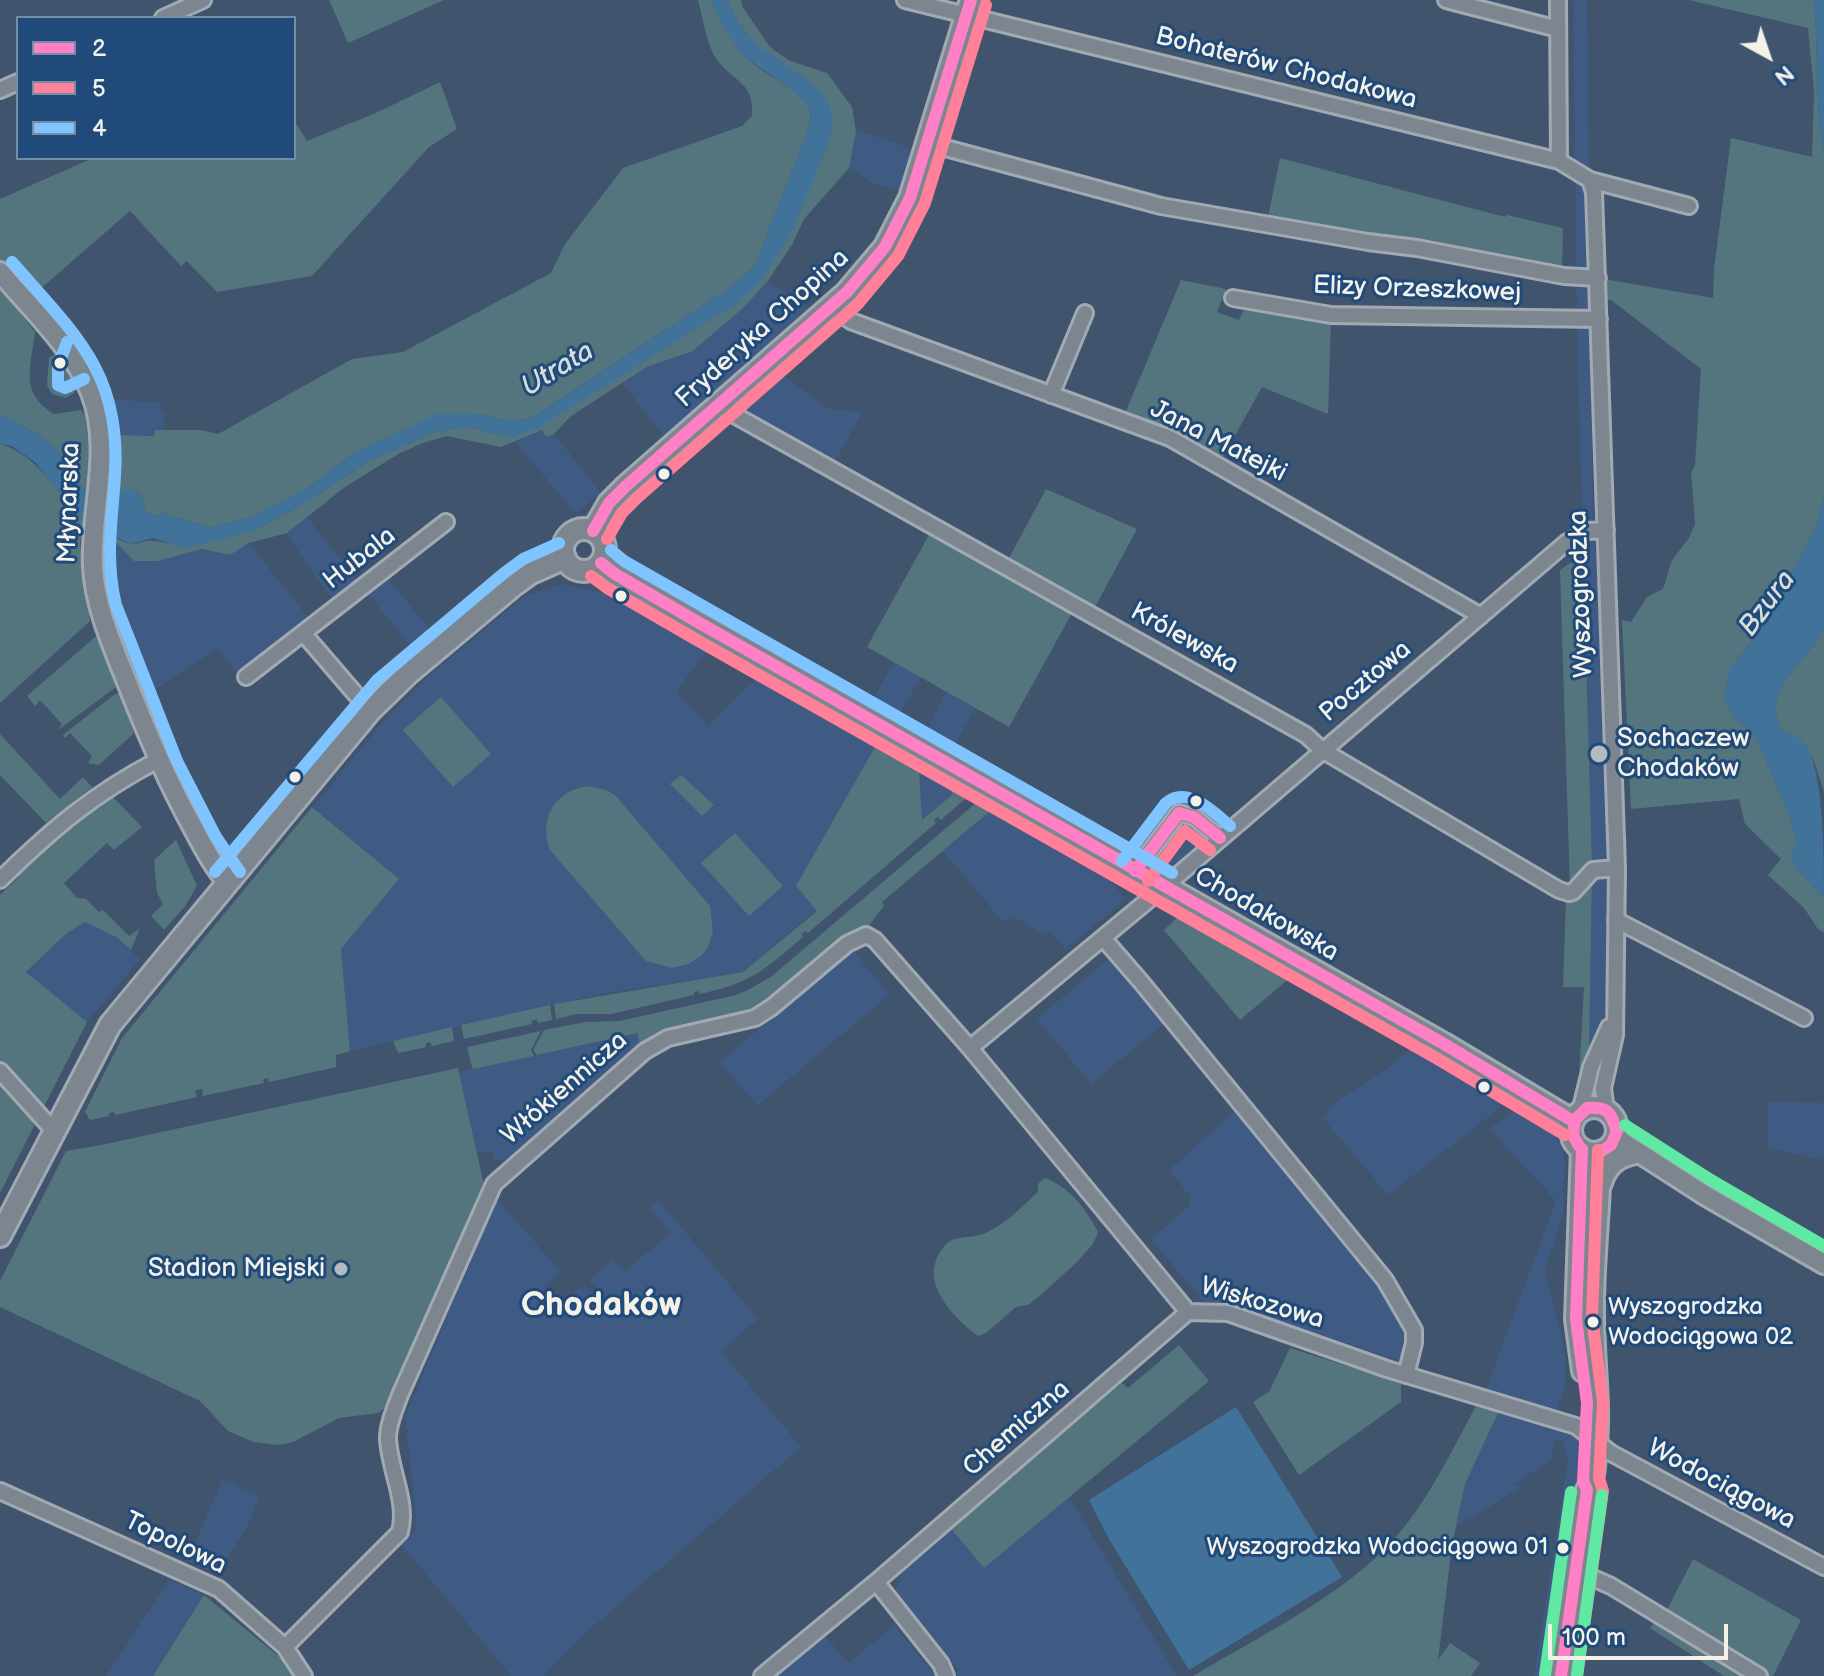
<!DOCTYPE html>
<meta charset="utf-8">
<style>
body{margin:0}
#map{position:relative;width:1824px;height:1676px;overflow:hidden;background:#40546d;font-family:"Balsamiq Sans",sans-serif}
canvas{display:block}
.legend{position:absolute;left:16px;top:16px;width:280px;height:144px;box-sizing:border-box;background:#1f4a7a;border:2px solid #748da6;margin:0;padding:10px 14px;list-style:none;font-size:24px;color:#f4f1e8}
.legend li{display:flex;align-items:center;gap:16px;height:40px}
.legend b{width:40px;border:2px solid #748da6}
.north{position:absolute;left:1728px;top:16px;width:80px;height:80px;-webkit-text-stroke:6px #1f4a7a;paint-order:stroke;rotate:140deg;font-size:22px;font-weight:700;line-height:32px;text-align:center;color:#f4f1e8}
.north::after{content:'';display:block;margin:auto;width:28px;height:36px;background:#f4f1e8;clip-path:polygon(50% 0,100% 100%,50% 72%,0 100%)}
.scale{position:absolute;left:1548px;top:1624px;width:180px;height:36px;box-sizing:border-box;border:4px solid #f4f1e8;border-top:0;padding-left:10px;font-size:24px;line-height:28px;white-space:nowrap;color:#f4f1e8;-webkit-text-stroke:6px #1f4a7a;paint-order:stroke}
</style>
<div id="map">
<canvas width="1824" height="1676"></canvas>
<ul class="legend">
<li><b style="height:10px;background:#ff80c5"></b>2</li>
<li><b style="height:10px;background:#ff8098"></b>5</li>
<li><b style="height:10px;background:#80c4ff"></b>4</li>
</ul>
<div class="north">N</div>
<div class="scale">100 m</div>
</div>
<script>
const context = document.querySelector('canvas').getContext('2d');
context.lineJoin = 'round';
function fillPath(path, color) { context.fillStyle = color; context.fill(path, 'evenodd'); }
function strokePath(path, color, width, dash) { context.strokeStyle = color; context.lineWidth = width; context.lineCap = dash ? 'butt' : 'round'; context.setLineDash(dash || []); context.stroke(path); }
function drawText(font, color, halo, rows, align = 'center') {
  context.font = font + ' "Balsamiq Sans",sans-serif'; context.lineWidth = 6; context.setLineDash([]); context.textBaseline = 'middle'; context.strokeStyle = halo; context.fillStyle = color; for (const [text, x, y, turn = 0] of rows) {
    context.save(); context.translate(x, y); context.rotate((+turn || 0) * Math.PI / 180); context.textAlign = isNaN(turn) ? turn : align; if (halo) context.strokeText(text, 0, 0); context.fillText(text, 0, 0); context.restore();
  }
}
const built = new Path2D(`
 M1573,0H1587L1593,517L1604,636L1612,852L1605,1017L1589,1054L1592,878L1577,331Z
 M856,130L913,149L900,191L872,183L849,168Z
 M767,282L782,290L811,310L666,439L623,384L647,367L693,351L743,308Z
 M777,371L827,408L862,413L834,463L745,411L744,401Z
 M101,398L161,403L160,410H165L163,430H155V436L110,435Z
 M542,430L546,437L554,434L601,493L576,514L515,442Z
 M307,517L359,583L335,601L313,574L287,533Z
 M110,535L158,561L202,549L229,555L249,543L311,621L238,675L217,648L143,698L109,600Z
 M385,575L432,632L413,649L365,590Z
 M561,584L612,595L708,650L676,691L709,726L757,678L951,787L952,795L743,972L597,995L350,1051L341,949L399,879L313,807L383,722L425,679L523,597Z
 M894,662L921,677L898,716L872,701Z
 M946,692L975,708L953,747L926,732Z
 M995,807L1102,869L1125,899L1066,950L1049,932L1045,935L1013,916L1003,922L943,851Z
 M1172,830L1197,847L1180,864L1165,870L1150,860Z
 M86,922L116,937L140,959L87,1022L26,973L66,934Z
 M853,950L889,995L757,1106L720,1062Z
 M1112,956L1165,1023L1091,1084L1037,1019Z
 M638,1033L641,1048L509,1160H494L492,1151L477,1153L459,1072Z
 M1412,1047L1501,1097V1107L1388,1195L1323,1118L1336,1102L1388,1068Z
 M1768,1102L1824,1103V1160L1767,1148Z
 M1518,1107L1548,1125L1562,1147L1565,1161L1564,1212L1545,1270L1565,1353V1388L1556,1413L1486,1389L1556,1201L1490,1129Z
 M1235,1111L1377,1276L1409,1333L1407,1347L1399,1360L1236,1307L1204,1302L1151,1239L1189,1206L1190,1196L1169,1170Z
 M497,1199L561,1272L545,1286L561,1304L584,1285L595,1296L600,1292L589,1280L613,1259L624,1272L671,1233L650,1208L659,1201L758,1319L721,1351L801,1447L588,1631L544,1676H511L401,1544L417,1529L405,1416Z
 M1499,1411L1580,1436L1579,1492L1550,1676H1534L1568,1460L1562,1441L1554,1439L1552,1460L1514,1484L1520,1488L1456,1527L1465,1484Z
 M222,1480L260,1496L245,1531L216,1573L188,1561Z
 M1069,1497L1177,1676H957L958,1669L896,1591L903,1565L949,1526Z
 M169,1580L204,1595L153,1676H106Z
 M894,1625L936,1676H778L825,1636L849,1663Z`);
const green = new Path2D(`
 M329,0H444L348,43Z
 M698,0H712C720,21 731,42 747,58C764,76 798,85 809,109C813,118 808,130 805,139L755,265L735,284L532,418L513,422L478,414L356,452L308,488L251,517L210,528L162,513L155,517L146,511L139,491L104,493L110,435L154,436L155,430H201L218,434L352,359L403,352L551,273L565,244L623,168L742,126L752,116C755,83 734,82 717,60C708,49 702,15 698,0Z
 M727,0H741L742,6L770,47L790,61L827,73L852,107L856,131L849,168L804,219L792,245L767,282L743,308L693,351L647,367L571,416L554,434L546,437L542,430L501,447L447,436L423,443L400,453L345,487L287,533L249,543L230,555L202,549L158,561H134L110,536V557L101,543L100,525C108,532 117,540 127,543C142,546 145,536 165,543L254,531L311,499L367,462L434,432L469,426L486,432L514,437L739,302L831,137L774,59L757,45L739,24Z
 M1689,0H1814C1819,50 1814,102 1824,151V497L1816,526L1798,562L1754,638L1730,669L1724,696L1735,718L1755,734L1789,814L1797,842L1799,871L1824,898V933L1818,929L1804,908L1768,875L1781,859L1745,824L1739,799L1631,809L1622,620L1631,622L1647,597L1663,589L1672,560L1689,538L1695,524L1691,473L1695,465L1701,369L1611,300H1605L1604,279L1713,298L1714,269L1731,138L1812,157L1814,92L1808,28Z
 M440,82L457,129L429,147L312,276L217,292L187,261L181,266L130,211L31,297L0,260V199L93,158H294V120L307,141L378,112Z
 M1280,158L1505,217L1507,215L1563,228L1562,273L1268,217Z
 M1181,280L1226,289L1217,312L1239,320L1243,311L1254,306L1331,321L1328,414L1262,387L1223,457L1126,411Z
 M0,287L35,332C31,367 19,393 54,414L81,410C100,432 92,467 90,495C76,483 71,469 60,454C46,437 26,428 7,417H0Z
 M58,352L77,379L75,392L66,398L52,394L47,385L49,358Z
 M0,444C40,456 58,495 87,524L80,542L90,621L0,703Z
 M1046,489L1137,529L1095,607L1009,558Z
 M930,533L1072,613L1009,727L867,647Z
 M1583,554L1592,864L1583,869L1570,889L1560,570Z
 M1824,629V792C1814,763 1814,743 1782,731C1780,724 1775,714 1776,706C1779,677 1811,654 1824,629Z
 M95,637L98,638L116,687L58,730L62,724L40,700L35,706L27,696Z
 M120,693L134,733L99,765L88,763L92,756L70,733L65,738L63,735L115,694Z
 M441,697L491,754L453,787L403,730Z
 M0,734L60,799L83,777L92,787L46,823L0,775Z
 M876,745L919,769L922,820L952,795L951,787L967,797L941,820L938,817L934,820L936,823L808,933L805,931L802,934L803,937C763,971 753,982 700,994L698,991L694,992V995L611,1014H576L556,1019L554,1004L743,972L817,911L796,886Z
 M681,775L714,805L702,816L670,784Z
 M587,786L606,790L615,795L710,906L713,933L707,949L700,957L688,964L672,968L646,961L550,850C538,819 555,791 587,786Z
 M110,794L142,827L114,850L107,843L64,883L77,898L86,899L99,912L103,910L129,936L140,928L131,950L116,937L85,922L66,934L26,972L87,1022L0,1193V895L18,878L17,871L68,825Z
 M977,802L995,807L882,902L884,906L867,928L762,1008L676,1028L641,1048L637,1033L537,1055L533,1050L544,1030L586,1022L620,1021L736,995L748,990L772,976Z
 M312,807L399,879L341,949L350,1051L336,1055V1067L269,1082L268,1078L263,1079L264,1083L203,1096L202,1089L195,1090L197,1097L115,1115L114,1112L109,1113V1116L90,1120L85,1112L122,1038Z
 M735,833L783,886L749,916L701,863Z
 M176,840L197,886L186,905L164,930L151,916L163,904L157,893L154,860Z
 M1592,873L1589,1054L1579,1076L1584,987H1563L1566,895Z
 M1181,914L1193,921L1291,977L1240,1020L1164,930Z
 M550,1005L552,1020L538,1023L536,1019L531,1021L532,1024L464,1039L461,1025Z
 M452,1027L454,1041L432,1046L430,1042L426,1043V1047L398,1053L393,1041Z
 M541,1031L531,1050L534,1056L473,1069L472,1067L467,1047Z
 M458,1068L484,1185L389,1405L378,1413L339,1418L293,1442L278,1445L254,1442L228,1431L200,1401L0,1307V1281L66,1151L106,1144Z
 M1045,1178C1070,1187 1086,1209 1098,1232L1093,1244L1077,1262L1042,1294L1028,1305L1016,1307L986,1333L978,1336C954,1318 921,1284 939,1254C942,1249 946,1243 952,1240C961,1236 973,1238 983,1234C1003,1226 1022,1207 1038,1192V1184Z
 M1179,1345L1209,1381L984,1568L949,1526L1122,1383L1128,1388Z
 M1290,1348L1401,1383V1402L1299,1475L1253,1402L1269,1392Z
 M1477,1404L1499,1411L1465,1484L1452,1545L1438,1660L1450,1643L1480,1663L1471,1676H1193C1258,1637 1343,1596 1394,1539C1429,1500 1452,1450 1477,1404Z
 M1693,1559L1801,1620L1773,1676H1768L1666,1612Z
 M204,1595L282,1659L294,1676H153Z
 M1658,1618L1752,1676H1724L1650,1628Z`);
const water = new Path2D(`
 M712,0H727L739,24L757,45L811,82L827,101L833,117L831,137L791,234L760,282L739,302L538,428L514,437L486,432L469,426L434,432L367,462L311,499L254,531L184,548L153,538L130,544L116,537L100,525L87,524L71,508L36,463L12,446L0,444V417H7C26,428 46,437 60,454C71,469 76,483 90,495L133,489L139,491L146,511L154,517L162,513L210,528L251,517L308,488L356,452L437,414H478L513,422L532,418L735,284L755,265L805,139C808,130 813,118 809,109C799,88 769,76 752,62C733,48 720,22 712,0Z
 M1814,0H1824V151C1814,102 1819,50 1814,0Z
 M1824,497V629C1811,654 1779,677 1776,706C1775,714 1780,724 1782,731C1793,735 1802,738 1808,748C1824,781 1824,858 1824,898L1799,871L1790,856L1797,842L1789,814L1755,734L1735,718L1724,696L1730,669L1754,638L1798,562L1816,526Z
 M1236,1407L1342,1577L1189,1670L1109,1539L1089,1500Z`);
const minor = new Path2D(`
 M905,0L1559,161L1590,180
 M1446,0L1558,29
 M1558,0L1559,161
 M163,18L203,0
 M0,90L18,82
 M927,143L1161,206L1368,242L1417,248L1564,276L1598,278
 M1590,180L1594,192L1617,868L1615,1035L1603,1088L1606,1110
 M1590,180L1689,206
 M1233,298L1331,315L1599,319
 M831,307L851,321L1170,438L1481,616
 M1051,395L1085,313
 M721,404L729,412L1306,735L1322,750L1559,890L1569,893L1573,892L1593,870L1617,868
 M246,677L303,633
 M370,711L303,633L446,522
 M1135,871L1179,813L1194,817L1220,838
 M0,880C52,829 93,794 158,760
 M1616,920L1804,1018
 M1103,938L1142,983L1385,1280L1414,1330V1343L1406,1375
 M970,1048L1188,1312L1228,1313L1387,1369L1576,1426L1611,1453L1824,1567
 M0,1071L54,1131
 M1580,1112L1591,1067L1609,1027
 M0,1491L219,1589L285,1647L304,1676
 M1577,1571L1611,1586L1759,1676
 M285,1647L400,1532C408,1501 389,1469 388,1438C388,1424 395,1409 400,1395L494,1184L645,1051L668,1038L755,1018L772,1007L847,944L866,935L875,940L970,1048L1164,887L1567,542L1588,531L1606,530
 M762,1676L876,1582
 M946,1676L941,1664L876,1582L1188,1312`);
const tertiary = new Path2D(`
 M0,272C31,309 73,347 91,393C113,449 90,509 93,567C95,605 111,642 125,677C144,726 164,774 189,820C201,842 211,863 227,882
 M1616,1138L1703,1194L1824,1264`);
const secondary = new Path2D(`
 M563 550a21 21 0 1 1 42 0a21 21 0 1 1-42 0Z
 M593,531L609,503L626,486L847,292L885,247L910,198L971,0
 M601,563L615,574L703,625L1444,1044L1573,1121
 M1571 1130a23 23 0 1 1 46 0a23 23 0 1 1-46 0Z
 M1582,1149L1576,1319L1583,1371
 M1601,1183C1606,1165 1618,1156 1636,1153
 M0,1236L110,1025L370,711L409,673L513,586L531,573L565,558
 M1561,1676L1587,1490C1594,1479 1594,1467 1595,1454C1601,1404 1592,1356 1593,1306C1593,1255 1600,1203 1600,1152`);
const bus1 = new Path2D(`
 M593,531L609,503L626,486L847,292L885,247L910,198L971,0
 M601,563L615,574L703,625L1444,1044L1573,1121
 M1135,871L1179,813L1194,817L1220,838
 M1579,1146L1573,1135L1575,1120L1587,1108C1608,1106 1610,1112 1617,1131L1611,1145L1600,1152
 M1561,1676L1587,1490L1583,1481L1587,1403L1576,1319L1582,1149`);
const bus2 = new Path2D(`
 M607,539L622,513L637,498L858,304L898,256L925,203L986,5
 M591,576L607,588L695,639L1436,1058L1565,1135
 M1148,881L1185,831L1210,850
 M1577,1676L1603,1491L1599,1478L1603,1402L1592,1318L1598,1150`);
const bus3 = new Path2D(`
 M12,262C74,333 122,373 115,476C112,520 105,561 116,605L177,761L216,837L240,872
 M67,342L58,367V385L65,388L84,379
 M611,550L624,561L1172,873
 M1122,861L1166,803C1187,785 1214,812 1230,826
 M215,872L377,680L504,573L523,559L559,543`);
const bus4 = new Path2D(`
 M1625,1125L1711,1180L1824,1246
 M1545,1674L1571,1492
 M1577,1676L1602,1495`);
const markers = [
 [60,363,7,"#f4f1e8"],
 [664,474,7,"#f4f1e8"],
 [621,596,7,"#f4f1e8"],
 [1599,754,10,"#b5babd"],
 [295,777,7,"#f4f1e8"],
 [1196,801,7,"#f4f1e8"],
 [1484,1087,7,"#f4f1e8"],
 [341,1269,8,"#b5babd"],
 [1593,1322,7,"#f4f1e8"],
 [1563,1548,7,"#f4f1e8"]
];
const busNames = [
 ["Wyszogrodzka",1608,1308],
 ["Wodociągowa 02",1608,1338],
 ["Wyszogrodzka Wodociągowa 01",1548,1548,"right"]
];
const streetNames = [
 ["Bohaterów Chodakowa",1286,69,14],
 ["Elizy Orzeszkowej",1417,290,2],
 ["Fryderyka Chopina",763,329,-42],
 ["Jana Matejki",1218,442,27],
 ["Młynarska",70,503,-88],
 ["Hubala",360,559,-38],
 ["Wyszogrodzka",1582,594,-92],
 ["Królewska",1184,639,29],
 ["Pocztowa",1366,682,-40],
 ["Chodakowska",1266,915,30],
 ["Włókiennicza",565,1089,-41],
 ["Wiskozowa",1262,1304,16],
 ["Chemiczna",1017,1429,-41],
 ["Wodociągowa",1721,1485,28],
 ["Topolowa",175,1544,26]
];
const poiNames = [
 ["Sochaczew",1617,739],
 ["Chodaków",1617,769],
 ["Stadion Miejski",325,1269,"right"]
];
const waterNames = [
 ["Utrata",558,370,-31],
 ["Bzura",1768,604,-53]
];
const districtNames = [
 ["Chodaków",601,1306]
];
fillPath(built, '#3f5a83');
fillPath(green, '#54757d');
fillPath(water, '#41729a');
strokePath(minor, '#a1a9b3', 20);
strokePath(tertiary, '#a1a9b3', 24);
strokePath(secondary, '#a1a9b3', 26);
strokePath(minor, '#7d868f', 14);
strokePath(tertiary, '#7d868f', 18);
strokePath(secondary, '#7d868f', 20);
strokePath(bus1, '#ff80c5', 12);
strokePath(bus2, '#ff8098', 12);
strokePath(bus3, '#80c4ff', 12);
strokePath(bus4, '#60e9a3', 12);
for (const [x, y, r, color] of markers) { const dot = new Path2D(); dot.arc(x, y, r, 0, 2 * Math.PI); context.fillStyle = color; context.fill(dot); strokePath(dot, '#1f4a7a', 3); }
drawText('24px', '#f4f1e8', '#1f4a7a', busNames, 'left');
drawText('26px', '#f4f1e8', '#1f4a7a', streetNames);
drawText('26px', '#f4f1e8', '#1f4a7a', poiNames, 'left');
drawText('italic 28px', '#d9dedd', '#1f4a7a', waterNames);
drawText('bold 34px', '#f4f1e8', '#1f4a7a', districtNames);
</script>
